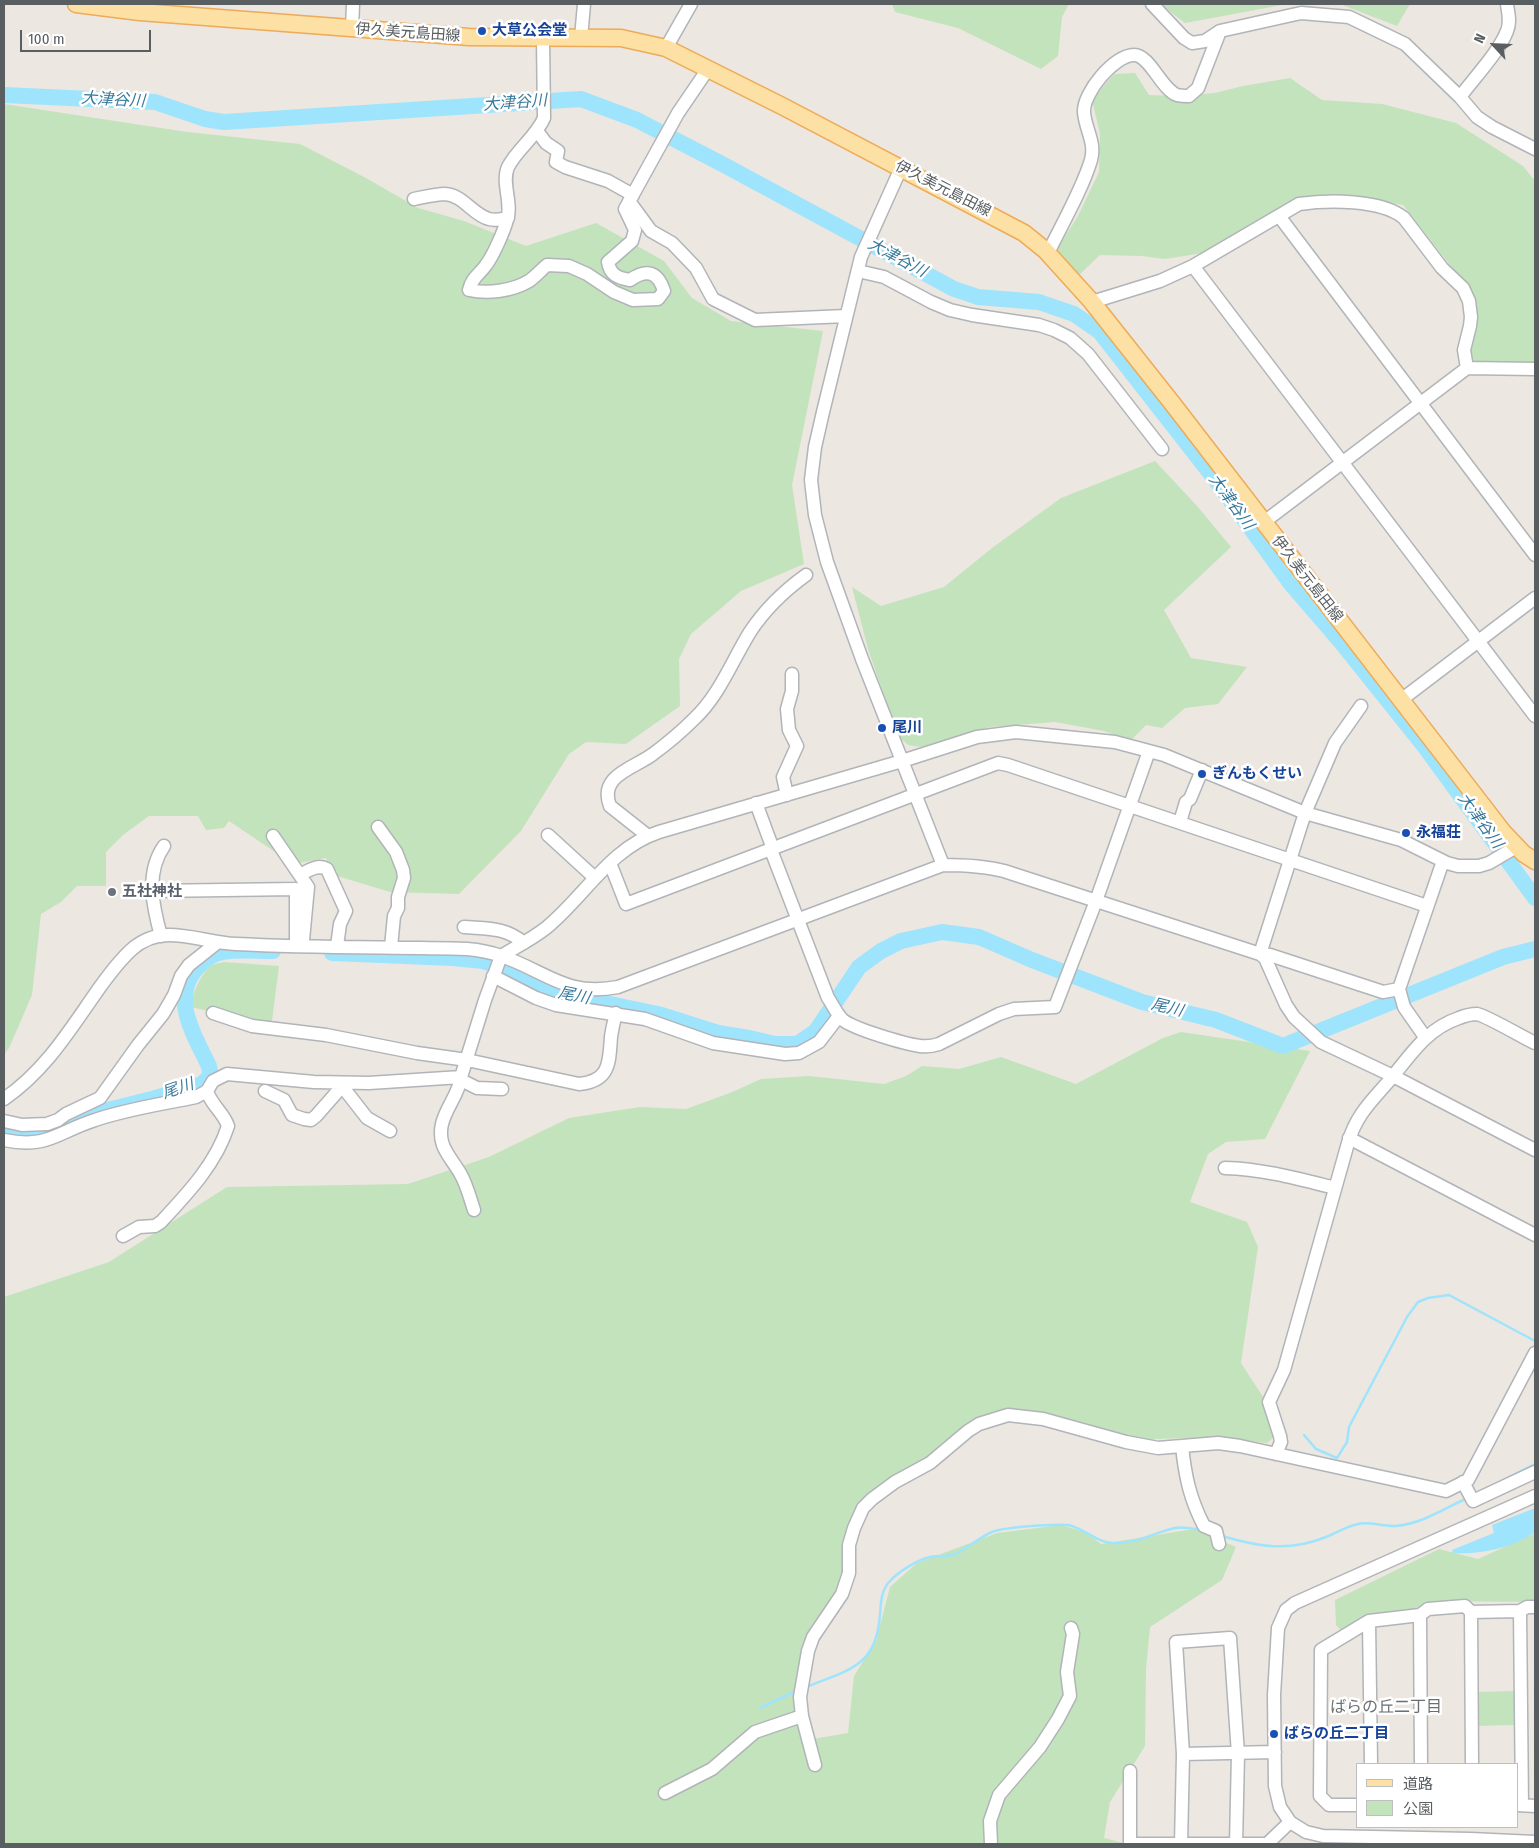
<!DOCTYPE html>
<meta charset="utf-8">
<style>
body{margin:0}
#map{position:relative;width:1539px;height:1848px;overflow:hidden;background:#ece7e0;font-family:"Fira Sans Condensed","Noto Sans JP",sans-serif}
canvas{display:block}
.frame{position:absolute;inset:0;border:5px solid #595e61;pointer-events:none}
.legend{position:absolute;left:1356px;top:1763px;width:162px;height:65px;box-sizing:border-box;background:#fff;border:1px solid #bdbfc0;margin:0;padding:6px 9px;list-style:none;font-size:15px;color:#595e61}
.legend li{display:flex;align-items:center;gap:10px;height:25px}
.legend b{width:25px;border:1px solid #bdbfc0}
.north{position:absolute;left:1469px;top:20px;width:50px;height:50px;-webkit-text-stroke:4px #fff;paint-order:stroke;rotate:295deg;font-size:14px;font-weight:700;line-height:20px;text-align:center;color:#595e61}
.north::after{content:'';display:block;margin:auto;width:18px;height:22px;background:#595e61;clip-path:polygon(50% 0,100% 100%,50% 72%,0 100%)}
.scale{position:absolute;left:20px;top:30px;width:131px;height:22px;box-sizing:border-box;border:2px solid #595e61;border-top:0;padding-left:6px;font-size:15px;line-height:18px;white-space:nowrap;color:#595e61;-webkit-text-stroke:4px #fff;paint-order:stroke}
</style>
<div id="map">
<canvas width="1539" height="1848"></canvas>
<div class="frame"></div>
<ul class="legend">
<li><b style="height:6px;background:#fde0a3"></b>道路</li>
<li><b style="height:14px;background:#c3e3bc"></b>公園</li>
</ul>
<div class="north">N</div>
<div class="scale">100 m</div>
</div>
<script>
const context = document.querySelector('canvas').getContext('2d');
context.lineJoin = 'round';
function fillPath(path, color) { context.fillStyle = color; context.fill(path, 'evenodd'); }
function strokePath(path, color, width, dash) { context.strokeStyle = color; context.lineWidth = width; context.lineCap = dash ? 'butt' : 'round'; context.setLineDash(dash || []); context.stroke(path); }
function drawText(font, color, halo, rows, align = 'center') {
  context.font = font + ' "Fira Sans Condensed","Noto Sans JP",sans-serif'; context.lineWidth = 5; context.setLineDash([]); context.textBaseline = 'middle'; context.strokeStyle = halo; context.fillStyle = color; for (const [text, x, y, turn = 0] of rows) {
    context.save(); context.translate(x, y); context.rotate((+turn || 0) * Math.PI / 180); context.textAlign = isNaN(turn) ? turn : align; if (halo) context.strokeText(text, 0, 0); context.fillText(text, 0, 0); context.restore();
  }
}
const green = new Path2D(`
 M892,4H1069L1062,17L1058,56L1041,69L958,28L895,12Z
 M1160,4H1288L1185,23Z
 M1340,4H1410L1397,26Z
 M1135,73L1149,95L1178,96L1215,93L1243,86L1290,78L1322,100L1382,104L1456,123L1523,166L1535,181V366H1471L1464,283L1403,205L1363,199L1298,197L1203,253L1165,259L1142,256L1100,255L1079,275L1057,249L1078,216L1099,172L1100,134L1092,100L1114,74Z
 M4,104L187,132L300,144L366,178L418,208L464,221L526,246L596,223L664,261L692,298L731,321L823,331L792,485L804,564L741,591L691,634L679,659L680,706L626,744L586,742L569,754L521,831L459,894L390,892L334,875L326,858L293,864L229,821L224,828L206,830L198,816H149L123,835L106,852V886H77L61,902L41,914L32,995L9,1048L4,1055Z
 M1155,461L1198,507L1231,547L1164,610L1191,658L1247,667L1218,704L1185,708L1162,728L1146,725L1130,741L1104,731L1055,722L990,727L921,747L908,745L898,736L868,649L852,587L881,606L944,587L992,548L1061,498Z
 M224,962L279,966L272,1021H251L191,1007C190,997 203,970 212,965C216,963 221,963 224,962Z
 M1181,1032L1310,1051L1265,1139L1226,1142L1208,1154L1190,1202L1247,1222L1258,1247L1241,1363L1284,1429L1267,1443L1220,1437L1155,1439L1129,1448L1006,1411L951,1440L879,1490L850,1524L843,1583L803,1665L806,1740L848,1733L854,1676L876,1641L890,1587L917,1563L997,1533L1061,1525L1085,1532L1101,1544L1194,1529L1236,1547L1222,1580L1150,1627L1146,1669L1145,1746L1110,1802L1104,1838L1127,1844H4V1297L109,1262L227,1187L408,1184L489,1157L569,1118L640,1107L686,1109L730,1093L761,1079L809,1076L884,1084L906,1076L922,1066L959,1069L1001,1057L1076,1084L1163,1038Z
 M1535,1533V1602L1436,1601L1343,1633L1336,1625L1335,1600L1439,1549L1478,1559Z
 M1514,1691L1515,1725L1477,1726V1692Z`);
const water = new Path2D(`
 M1535,1508V1532C1514,1548 1478,1555 1453,1553L1452,1550L1494,1533L1492,1525Z`);
const stream = new Path2D(`
 M1304,1435L1316,1449L1337,1458L1347,1442L1349,1427L1407,1317L1418,1302L1428,1298L1449,1295L1535,1341
 M1501,1481L1535,1464
 M1222,1536C1259,1547 1289,1552 1326,1537C1337,1533 1347,1526 1358,1524C1370,1521 1383,1527 1396,1526C1421,1524 1444,1509 1467,1498
 M806,1687C848,1670 877,1667 880,1614C881,1603 881,1591 889,1582C898,1572 917,1560 930,1557C938,1555 946,1557 953,1555C967,1549 978,1538 992,1532C1003,1527 1055,1524 1068,1525C1084,1528 1097,1543 1113,1543C1134,1545 1155,1532 1175,1528C1184,1526 1194,1529 1202,1530
 M760,1708L796,1691`);
const river = new Path2D(`
 M4,95L155,102L205,119L224,122L581,99L637,120L724,165L954,289L978,297L1039,302L1074,314L1100,332L1218,483L1291,584L1341,642L1425,747L1535,898
 M332,953L453,958L483,961L503,968L547,991L658,1014L718,1033L749,1038L775,1044H797L816,1031L859,967L881,951L901,941L942,932L979,937L1032,960L1142,1002L1216,1020L1283,1046L1503,957L1535,949
 M4,1129L21,1134L36,1135L57,1128L84,1116L152,1099L200,1085L208,1079L210,1073L209,1066C194,1035 168,995 200,965C207,959 213,953 223,952C239,949 257,951 273,951`);
const minor = new Path2D(`
 M1152,4L1184,38L1192,43L1205,41L1220,31L1301,13L1349,17L1405,44L1460,97L1477,117L1492,127L1535,149
 M352,29L353,4
 M581,38L584,4
 M543,39L544,118C536,137 517,149 508,167C501,183 513,204 507,220C504,231 493,256 486,265C480,274 472,277 469,290C488,294 512,291 529,281C535,277 541,270 547,265L569,266L587,274L614,292L633,300L658,299L664,291C658,272 647,268 630,280C618,278 610,275 608,262L632,241L635,230L625,209
 M666,48L691,4
 M1460,97C1474,78 1499,52 1507,31C1511,22 1508,13 1507,4
 M537,131L546,143L558,151L556,162L565,167L608,181L633,195
 M414,199C424,197 436,194 445,194C463,195 473,215 489,219C495,221 502,219 508,218
 M629,201L651,231L672,243L696,268L713,299L755,320L846,316
 M625,209L678,113L708,69
 M1279,216L1535,555
 M1048,253C1062,224 1082,190 1091,160C1096,142 1085,129 1084,112C1083,93 1114,55 1134,55C1150,55 1161,89 1177,95C1181,96 1185,96 1189,96L1198,88L1220,31
 M1193,266L1535,716
 M858,271L884,277L931,302L950,310L972,315L1039,325L1054,330L1070,338L1088,354L1162,449
 M1092,302L1160,281L1193,266L1299,204C1327,200 1381,199 1404,218L1442,268L1463,288L1469,301L1471,317L1470,326L1464,350L1467,368L1535,369
 M1264,522L1467,368
 M1401,700L1535,598
 M1361,706L1335,743L1305,813L1260,954L1270,955L1383,992L1399,989
 M787,795L783,777L797,746L789,730L787,709L792,691V674
 M756,803L773,849
 M1180,822L1186,802L1190,799L1202,770
 M378,827L396,852L403,870L404,878L398,897V908L394,916L391,947
 M548,835L595,878
 M273,836L308,887L303,940
 M648,836L610,806C598,775 635,768 653,754C668,743 682,731 694,719C719,696 732,661 750,632C765,609 784,591 806,575
 M771,850L828,998C833,1005 837,1015 843,1020C854,1029 905,1044 920,1046C927,1047 933,1046 939,1044L999,1014L1014,1009L1055,1007L1096,901L1149,751
 M610,863L626,904L998,763L1008,765L1427,906
 M943,865C964,865 984,866 1004,871L1260,954L1265,958L1286,1005L1294,1017L1321,1042L1393,1076L1535,1150
 M300,875C309,870 318,864 327,869L346,911L340,924L337,946
 M152,891L296,889V945
 M464,927C488,929 505,927 524,943
 M161,936C153,907 145,873 164,846
 M493,976L536,998L556,1005L645,1019L713,1043L785,1054L799,1053L819,1042L839,1016
 M213,1013L252,1026L326,1035L417,1053L467,1060L579,1084C611,1081 609,1061 611,1037C612,1029 614,1021 616,1013
 M1425,1037L1404,1007L1399,989L1443,861
 M461,1077C459,1094 446,1107 442,1124C437,1146 450,1156 460,1173C467,1185 470,1198 474,1210
 M461,1080L477,1088L502,1089
 M342,1086L367,1118L390,1131
 M265,1091L284,1100L292,1115L304,1119L311,1120L316,1116L345,1083
 M4,1099C43,1072 66,1036 93,997C104,981 116,964 131,950C141,941 155,935 169,935C191,935 214,943 236,944C313,948 390,947 467,949C479,950 490,952 501,956C546,971 565,997 618,987L943,865L862,659L827,562L815,515L811,480L815,447L823,412L861,257L901,168
 M4,1121L22,1125L47,1124L58,1120L66,1114L100,1098L138,1045L163,1014L174,995L181,976L189,965L218,942
 M1349,1138L1535,1235
 M4,1140C48,1149 57,1132 95,1120C127,1109 162,1104 196,1097L207,1091L213,1081L227,1074L314,1082L369,1083L461,1077L485,1000L501,956C516,947 532,939 546,928C585,896 610,848 659,832L902,761L977,737L1016,732L1115,742L1164,755L1305,813L1401,840L1447,863L1458,866H1479L1489,863L1516,847
 M1225,1168C1263,1169 1299,1179 1335,1188
 M123,1236L139,1227L155,1226L161,1222C187,1194 216,1164 228,1126C224,1113 211,1105 207,1091
 M1182,1446C1185,1476 1190,1499 1204,1526L1216,1531L1219,1544
 M1276,1454L1281,1442L1280,1436L1269,1402L1284,1370L1348,1143C1357,1112 1375,1098 1394,1075C1413,1051 1429,1028 1459,1018C1464,1016 1472,1014 1477,1014C1487,1016 1524,1038 1535,1043
 M1463,1482L1473,1501L1535,1472
 M1535,1496L1295,1603L1286,1610L1278,1628L1274,1695L1275,1786L1280,1807L1290,1822L1306,1832L1323,1836L1470,1839L1535,1842
 M1520,1611L1522,1805
 M1471,1612L1472,1764
 M1420,1615L1421,1764
 M1369,1621L1371,1764
 M1183,1754L1275,1752
 M815,1765L802,1716L800,1697L808,1651L813,1637L842,1594L849,1573V1545L854,1528L863,1508L872,1499L895,1482L930,1463L968,1431L979,1424L1008,1415L1043,1419L1126,1442L1158,1448L1218,1443L1240,1446L1446,1491L1468,1480L1535,1353
 M1130,1771V1844H1267L1290,1822
 M665,1793L712,1769L755,1732L802,1716
 M1358,1805H1329L1320,1796L1321,1650L1369,1621L1420,1615L1428,1609L1465,1606L1471,1612L1520,1611L1527,1607H1535
 M1518,1805L1535,1806
 M991,1844L990,1821L999,1795L1040,1747L1058,1719L1070,1696L1067,1672L1073,1634L1071,1628
 M1181,1844L1183,1754L1176,1642L1230,1638L1238,1754L1236,1844`);
const major = new Path2D(`
 M76,4L140,12L469,37L621,38L666,48L782,106L1024,233L1045,250L1092,302L1172,403L1503,832L1524,854L1535,861`);
const markers = [
 [482,31,5,"#1a4fb4"],
 [882,728,5,"#1a4fb4"],
 [1202,774,5,"#1a4fb4"],
 [1406,833,5,"#1a4fb4"],
 [112,892,5,"#6b7280"],
 [1274,1734,5,"#1a4fb4"]
];
const transitNames = [
 ["大草公会堂",492,31],
 ["尾川",892,728],
 ["ぎんもくせい",1212,774],
 ["永福荘",1416,833],
 ["ばらの丘二丁目",1284,1734]
];
const streetNames = [
 ["伊久美元島田線",408,33,4],
 ["伊久美元島田線",943,189,27],
 ["伊久美元島田線",1307,579,52]
];
const worshipNames = [
 ["五社神社",122,892]
];
const waterNames = [
 ["大津谷川",113,100,3],
 ["大津谷川",515,103,-4],
 ["大津谷川",897,258,28],
 ["大津谷川",1231,502,54],
 ["大津谷川",1480,821,54],
 ["尾川",574,996,12],
 ["尾川",1167,1008,14],
 ["尾川",178,1089,-19]
];
const neighbourhoodNames = [
 ["ばらの丘二丁目",1386,1708]
];
fillPath(green, '#c3e3bc');
fillPath(water, '#9fe4fd');
strokePath(stream, '#9fe4fd', 2.5);
strokePath(river, '#9fe4fd', 16);
strokePath(minor, '#b1b4b8', 15);
strokePath(major, '#eeaa57', 19);
strokePath(minor, '#fff', 12);
strokePath(major, '#fde0a3', 16);
for (const [x, y, r, color] of markers) { const dot = new Path2D(); dot.arc(x, y, r, 0, 2 * Math.PI); context.fillStyle = color; context.fill(dot); strokePath(dot, '#fff', 2); }
drawText('bold 15px', '#164399', '#fff', transitNames, 'left');
drawText('15px', '#595e61', '#fff', streetNames);
drawText('bold 15px', '#5b616d', '#fff', worshipNames, 'left');
drawText('italic 16px', '#387a9c', '#fff', waterNames);
drawText('16px', '#6a7073', '#fff', neighbourhoodNames);
</script>
